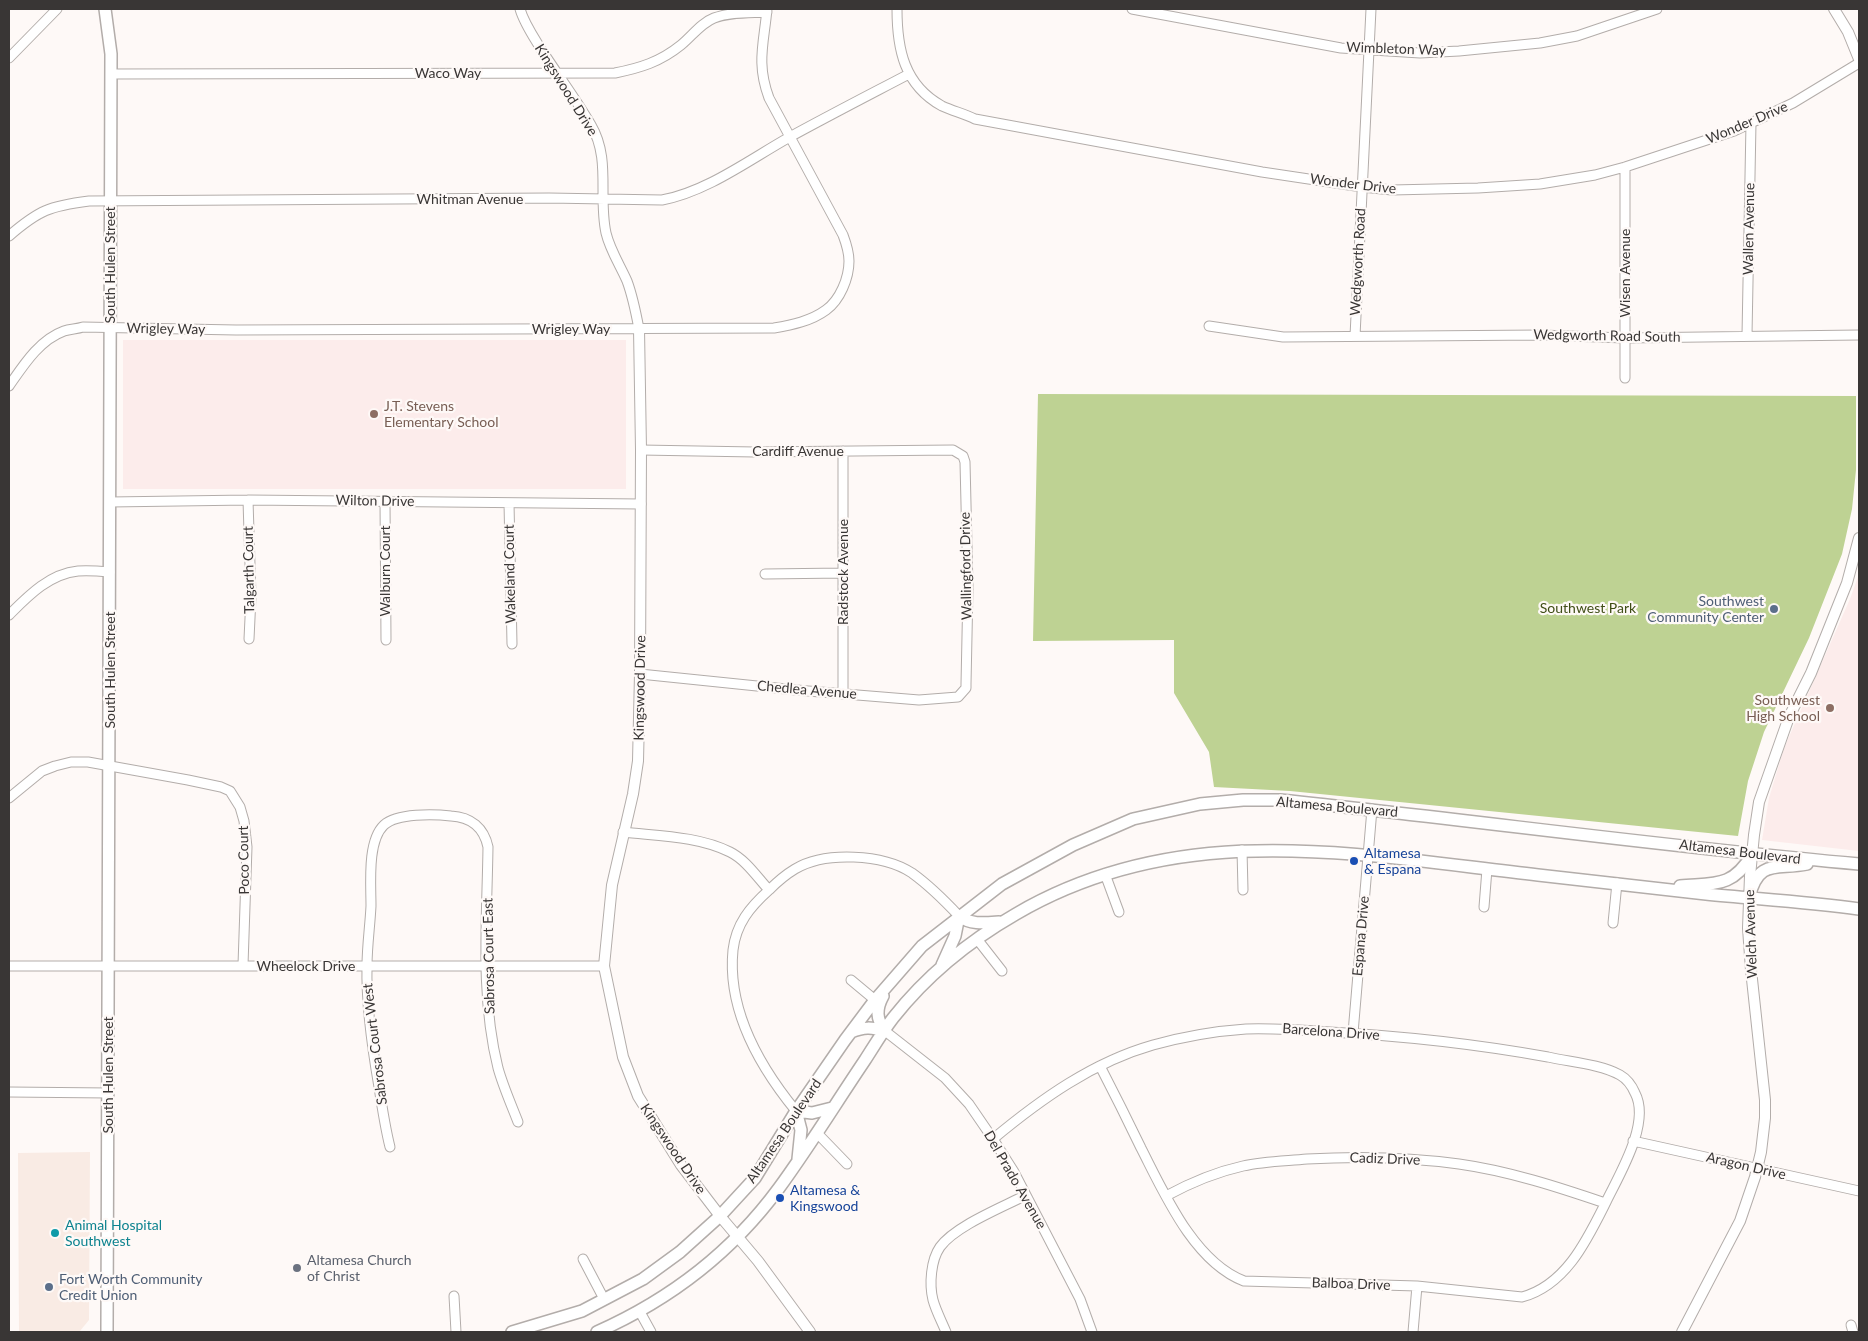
<!DOCTYPE html>
<style>
body{margin:0}
#map{position:relative;width:1868px;height:1341px;overflow:hidden;background:#fef9f7;font-family:Lato,sans-serif}
canvas{display:block}
.frame{position:absolute;inset:0;border:10px solid #393635;pointer-events:none}
</style>
<div id="map">
<canvas width="1868" height="1341"></canvas>
<div class="frame"></div>
</div>
<script>
const context = document.querySelector('canvas').getContext('2d');
context.lineJoin = 'round';
function fillPath(path, color) { context.fillStyle = color; context.fill(path, 'evenodd'); }
function strokePath(path, color, width, dash) { context.strokeStyle = color; context.lineWidth = width; context.lineCap = dash ? 'butt' : 'round'; context.setLineDash(dash || []); context.stroke(path); }
function drawText(font, color, halo, rows, align = 'center') {
  context.font = font + ' Lato,sans-serif'; context.lineWidth = 4.5; context.setLineDash([]); context.textBaseline = 'middle'; context.strokeStyle = halo; context.fillStyle = color; for (const [text, x, y, turn = 0] of rows) {
    context.save(); context.translate(x, y); context.rotate((+turn || 0) * Math.PI / 180); context.textAlign = isNaN(turn) ? turn : align; if (halo) context.strokeText(text, 0, 0); context.fillText(text, 0, 0); context.restore();
  }
}
const built = new Path2D(`
 M90,1152L89,1320L80,1331L19,1332L18,1153Z`);
const education = new Path2D(`
 M123,340H626V489H123Z
 M1859,574V851L1762,840L1769,798L1784,748L1850,599Z`);
const green = new Path2D(`
 M1038,394L1856,396V470L1852,509L1842,554L1809,638L1764,732L1748,781L1738,836L1290,791L1214,787L1209,752L1174,693V640L1033,641Z`);
const minor = new Path2D(`
 M520,9C524,23 533,36 541,49C557,74 576,99 591,125C611,159 598,196 606,233C610,250 620,265 627,281C633,297 636,313 639,329
 M897,9C897,49 904,85 942,106C953,111 965,114 975,119L1262,172L1362,187L1392,190L1478,188L1540,184L1595,175L1625,167L1734,131L1793,103L1859,63
 M1132,9L1341,48L1420,53L1459,51L1540,43L1577,36L1657,9
 M9,58L57,9
 M111,74L615,73C640,68 660,62 681,45C692,36 701,23 714,18C730,12 749,13 767,12
 M1625,167V378
 M9,236C39,210 50,206 89,201L549,198L662,200C706,192 749,160 788,138C828,116 869,95 909,74
 M1209,326L1283,337L1541,335L1625,338L1859,335
 M1747,335L1751,123
 M1355,336L1371,9
 M9,386C23,366 39,340 64,331C70,329 77,329 83,327L236,330L774,328C792,325 811,321 826,310C840,300 849,278 849,261C849,252 846,243 843,235L769,98C756,63 764,43 767,9
 M843,451V694
 M248,500L251,597L249,639
 M385,501L386,640
 M110,502L248,500L641,504
 M509,503L512,644
 M765,574L843,573
 M9,615C28,596 49,574 78,571C88,570 99,571 110,572
 M640,674L796,690L919,700L958,697L966,688V684L968,588L965,462L963,456L953,450L755,452L641,450
 M9,798L42,771L55,766L71,762H88L188,780L221,787L230,791L240,807L244,821L247,847L243,965
 M623,832C658,836 698,836 730,852C746,860 757,877 769,890
 M1242,850L1243,890
 M1105,874L1119,912
 M1484,907L1487,869
 M1613,923L1617,883
 M977,939L1002,971
 M9,966H604
 M851,980L875,1000
 M885,1031L945,1078L969,1104L993,1139L1014,1172L1080,1299L1092,1332
 M1353,1033L1372,809
 M9,1092L109,1093
 M796,1111C760,1067 727,1010 733,950C736,924 750,907 769,890C777,882 785,875 795,869C825,851 883,854 912,873C930,886 944,900 959,916
 M817,1133L847,1164
 M993,1139C1041,1099 1093,1062 1153,1045C1182,1037 1216,1031 1246,1029C1274,1028 1302,1030 1330,1032C1403,1036 1476,1044 1548,1057C1570,1062 1600,1064 1620,1075C1627,1079 1632,1086 1635,1093C1651,1123 1619,1175 1606,1202C1587,1240 1566,1285 1522,1297L1417,1286L1244,1281C1194,1262 1164,1193 1141,1148C1128,1121 1114,1093 1100,1066
 M1633,1141L1859,1191
 M390,1147C385,1127 382,1107 379,1087C372,1047 366,1006 367,966C367,946 370,926 371,906C371,884 367,841 384,825C397,813 434,814 451,816C471,817 484,828 488,847C487,920 480,996 498,1068C503,1086 511,1104 518,1122
 M1166,1196C1190,1183 1216,1172 1243,1166C1264,1161 1286,1161 1307,1159C1358,1156 1409,1157 1459,1164C1509,1171 1558,1187 1605,1203
 M583,1259L604,1299
 M454,1296L456,1332
 M640,1312L651,1332
 M1851,1325L1853,1332
 M946,1332C942,1322 936,1311 933,1300C929,1284 931,1260 940,1247C955,1226 1003,1207 1026,1195
 M1413,1332L1417,1286`);
const tertiary = new Path2D(`
 M1834,9L1848,32L1859,59
 M639,329L641,450L640,674L638,761L633,794L612,885L604,966L623,1057L638,1096L681,1165L720,1216L758,1261L810,1332
 M1682,1332L1740,1221L1755,1177L1761,1152L1765,1118V1100L1751,970L1748,928L1750,876L1754,835L1759,802L1789,717L1811,673L1847,583L1859,538`);
const secondary = new Path2D(`
 M105,9L111,54L107,1332
 M1680,886C1715,883 1732,888 1752,855
 M1749,897C1759,858 1776,870 1807,864
 M942,965L955,936L959,916C971,925 985,923 999,922
 M883,996C876,1009 876,1019 885,1031
 M851,1032C864,1027 871,1027 885,1031
 M798,1159L801,1130L796,1111L812,1113L832,1108
 M512,1332L582,1311L643,1279L680,1252L720,1216L755,1178L796,1111L845,1040L875,1000L922,946L1002,884L1073,845L1133,819L1200,804L1243,800H1280C1473,820 1666,847 1859,864
 M597,1332C669,1300 732,1252 779,1188C809,1147 836,1103 865,1060C874,1046 883,1031 893,1018C927,975 969,941 1016,914C1182,817 1359,855 1538,875C1594,881 1650,888 1706,894C1757,899 1808,902 1859,909`);
const markers = [
 [374,414,5,"#8d6e63"],
 [1774,609,5,"#5c6f8a"],
 [1830,708,5,"#8d6e63"],
 [1354,861,5,"#1a4fb4"],
 [780,1198,5,"#1a4fb4"],
 [55,1233,5,"#0f9aa8"],
 [297,1268,5,"#6b7280"],
 [49,1287,5,"#5c6f8a"]
];
const streetNames = [
 ["Wimbleton Way",1396,49,2],
 ["Waco Way",448,73],
 ["Kingswood Drive",566,90,58],
 ["Wonder Drive",1747,123,-23],
 ["Wonder Drive",1353,184,7],
 ["Whitman Avenue",470,199],
 ["Wallen Avenue",1749,229,-89],
 ["Wedgworth Road",1358,262,-87],
 ["South Hulen Street",110,265,-90],
 ["Wisen Avenue",1625,273,-90],
 ["Wrigley Way",166,329,1],
 ["Wrigley Way",571,329],
 ["Wedgworth Road South",1607,336,1],
 ["Cardiff Avenue",798,451],
 ["Wilton Drive",375,501,1],
 ["Wallingford Drive",966,566,-91],
 ["Talgarth Court",249,570,-91],
 ["Walburn Court",385,571,-90],
 ["Radstock Avenue",843,572,-90],
 ["Wakeland Court",510,574,-91],
 ["South Hulen Street",110,670,-90],
 ["Kingswood Drive",640,688,-89],
 ["Chedlea Avenue",807,690,5],
 ["Altamesa Boulevard",1337,807,5],
 ["Altamesa Boulevard",1740,852,7],
 ["Poco Court",244,860,-91],
 ["Welch Avenue",1751,934,-92],
 ["Espana Drive",1361,936,-85],
 ["Sabrosa Court East",489,956,-91],
 ["Wheelock Drive",306,966],
 ["Barcelona Drive",1331,1032,4],
 ["Sabrosa Court West",375,1044,-97],
 ["South Hulen Street",108,1075,-90],
 ["Altamesa Boulevard",784,1131,-56],
 ["Kingswood Drive",673,1149,56],
 ["Cadiz Drive",1385,1159,2],
 ["Aragon Drive",1746,1166,13],
 ["Del Prado Avenue",1015,1180,60],
 ["Balboa Drive",1351,1284,2]
];
const educationNames = [
 ["J.T. Stevens",384,406],
 ["Elementary School",384,422],
 ["Southwest",1820,700,"right"],
 ["High School",1820,716,"right"]
];
const serviceNames = [
 ["Southwest",1764,601],
 ["Community Center",1764,617],
 ["Fort Worth Community",59,1279,"left"],
 ["Credit Union",59,1295,"left"]
];
const parkNames = [
 ["Southwest Park",1588,608]
];
const transitNames = [
 ["Altamesa",1364,853],
 ["& Espana",1364,869],
 ["Altamesa &",790,1190],
 ["Kingswood",790,1206]
];
const cultureNames = [
 ["Animal Hospital",65,1225],
 ["Southwest",65,1241]
];
const worshipNames = [
 ["Altamesa Church",307,1260],
 ["of Christ",307,1276]
];
fillPath(built, '#f9ebe4');
fillPath(education, '#fceceb');
fillPath(green, '#bed293');
strokePath(minor, '#b3adaa', 11);
strokePath(tertiary, '#b3adaa', 12);
strokePath(secondary, '#b3adaa', 14);
strokePath(minor, '#fff', 9);
strokePath(tertiary, '#fff', 10);
strokePath(secondary, '#fff', 11);
for (const [x, y, r, color] of markers) { const dot = new Path2D(); dot.arc(x, y, r, 0, 2 * Math.PI); context.fillStyle = color; context.fill(dot); strokePath(dot, '#fef9f7', 2); }
drawText('14px', '#393635', '#fef9f7', streetNames);
drawText('14px', '#785e54', '#fef9f7', educationNames, 'left');
drawText('14px', '#4e5e75', '#fef9f7', serviceNames, 'right');
drawText('14px', '#404e17', '#fef9f7', parkNames);
drawText('14px', '#164399', '#fef9f7', transitNames, 'left');
drawText('14px', '#0d838f', '#fef9f7', cultureNames, 'left');
drawText('14px', '#5b616d', '#fef9f7', worshipNames, 'left');
</script>
